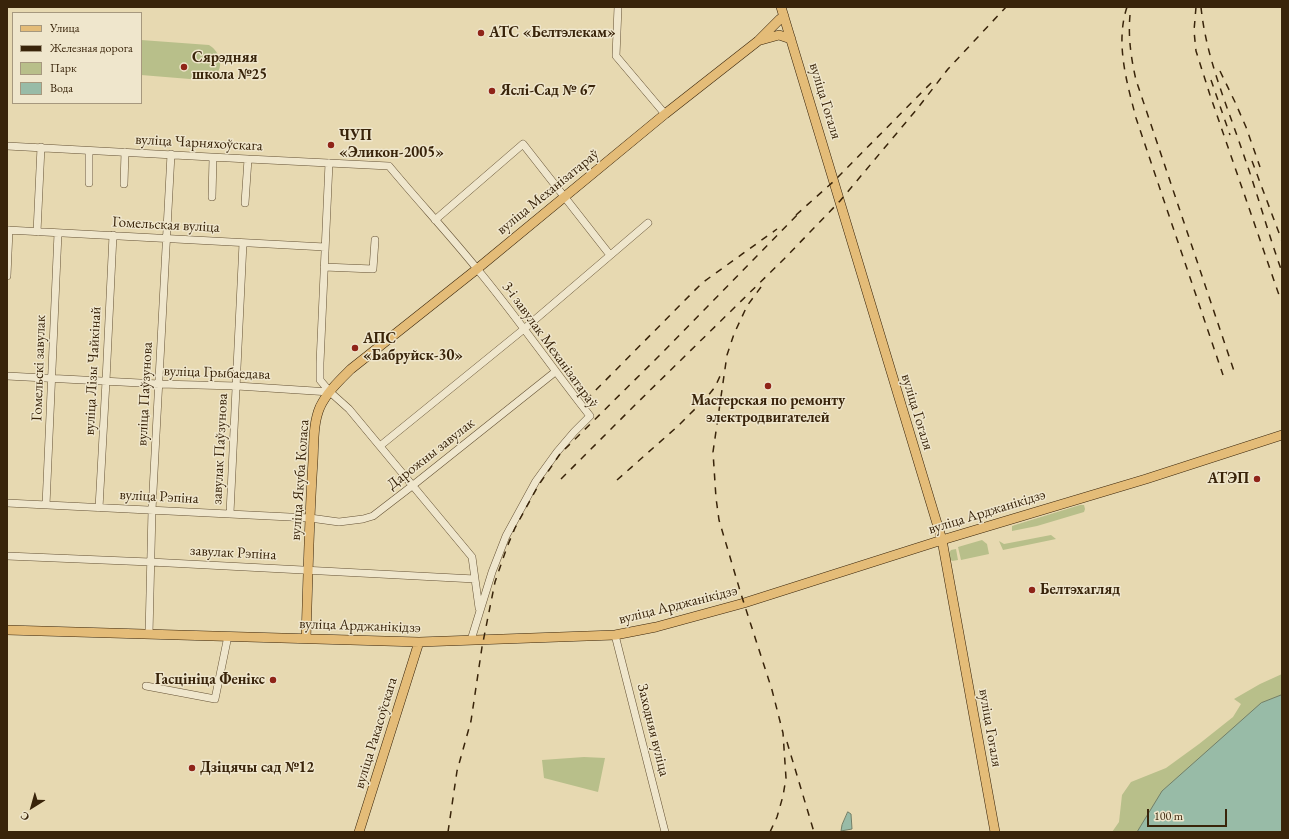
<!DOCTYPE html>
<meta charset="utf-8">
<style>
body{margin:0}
#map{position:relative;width:1289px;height:839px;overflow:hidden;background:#e7d9b1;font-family:"EB Garamond",serif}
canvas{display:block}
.frame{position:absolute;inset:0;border:8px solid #39240a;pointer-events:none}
.legend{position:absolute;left:12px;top:12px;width:130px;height:92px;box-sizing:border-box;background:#efe6cc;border:1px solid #a6987e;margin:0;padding:5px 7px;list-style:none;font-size:12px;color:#39240a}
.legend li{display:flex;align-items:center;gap:8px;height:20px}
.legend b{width:20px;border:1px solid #a6987e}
.north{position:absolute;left:12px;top:787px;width:40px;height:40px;-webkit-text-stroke:3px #efe6cc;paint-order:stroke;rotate:217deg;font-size:11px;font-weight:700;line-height:16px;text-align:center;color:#39240a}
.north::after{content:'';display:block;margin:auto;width:14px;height:18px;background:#39240a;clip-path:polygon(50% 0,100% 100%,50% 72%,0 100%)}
.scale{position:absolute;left:1147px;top:809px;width:80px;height:18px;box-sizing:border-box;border:2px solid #39240a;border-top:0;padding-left:5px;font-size:12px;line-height:14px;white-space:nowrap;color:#39240a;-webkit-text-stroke:3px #efe6cc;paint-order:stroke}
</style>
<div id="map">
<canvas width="1289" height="839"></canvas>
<div class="frame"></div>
<ul class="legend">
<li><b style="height:5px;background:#e4bc78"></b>Улица</li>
<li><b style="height:5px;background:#39240a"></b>Железная дорога</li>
<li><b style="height:11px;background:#b8bf8a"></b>Парк</li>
<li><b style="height:11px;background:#98bba7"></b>Вода</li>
</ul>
<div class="north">С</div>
<div class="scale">100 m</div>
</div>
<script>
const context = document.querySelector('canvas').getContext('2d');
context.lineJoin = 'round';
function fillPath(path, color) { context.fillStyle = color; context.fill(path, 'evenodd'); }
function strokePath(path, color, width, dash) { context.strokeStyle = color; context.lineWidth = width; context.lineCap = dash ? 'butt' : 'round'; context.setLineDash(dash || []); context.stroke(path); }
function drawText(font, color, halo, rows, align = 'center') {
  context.font = font + ' "EB Garamond",serif'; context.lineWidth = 3; context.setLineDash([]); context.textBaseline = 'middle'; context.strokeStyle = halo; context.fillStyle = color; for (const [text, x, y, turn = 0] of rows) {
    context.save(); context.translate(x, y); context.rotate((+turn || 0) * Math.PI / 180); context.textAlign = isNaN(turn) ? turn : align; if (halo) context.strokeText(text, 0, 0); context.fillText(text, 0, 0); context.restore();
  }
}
const green = new Path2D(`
 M141,40L209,45C221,52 226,70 211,78C209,79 204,79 202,80L141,75Z
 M1080,505H1084L1085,509L1084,512L1037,526L1012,531V526L1015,525Z
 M1051,535L1056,539L1003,550L999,541L1004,544Z
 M982,540L987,544L989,554L961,560L958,547Z
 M956,549L958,560L952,561C949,558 948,554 951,550Z
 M1282,674V832H1112L1119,822L1122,795L1131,782L1166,768L1199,744L1233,717L1241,704L1234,699L1260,684Z
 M584,757L605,758L598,792L544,778L542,760Z`);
const water = new Path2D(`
 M1282,695V832H1137L1162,791L1261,703Z
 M848,812L851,814L852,829L841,831L842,825Z`);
const minor = new Path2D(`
 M618,7L616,56L665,114
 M7,146L248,159L389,166C418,201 449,234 478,270C517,317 552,368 590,416L574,432L557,452L536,481L506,536L492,572L471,640
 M329,163L320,363V380L330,392L349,409L472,557L475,579
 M89,183V151
 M124,184L125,152
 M212,197L213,158
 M245,203L248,159
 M435,220L523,144L610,255
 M7,230L325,247
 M37,232L41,147
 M324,267L373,269L375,240
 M7,276L9,230
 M7,376L159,384L237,386L330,392
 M380,446L524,329L648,223
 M7,503L310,518L339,522L363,519L373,516L412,486L555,372
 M46,505L58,233
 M99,508L106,381L113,235
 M230,513L243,243
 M7,556L150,562L475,579L479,608
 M149,634L152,510L171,154
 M615,635L665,832
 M146,686L215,699L228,636`);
const major = new Path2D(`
 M781,7L942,540L995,832
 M761,40L779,35L791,39
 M7,630L419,642L615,635L656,627L744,603L942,540L1146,479L1282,435
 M306,638C308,579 309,520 313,461C314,443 313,423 320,407C327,392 340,380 351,369L477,269L665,114L758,41L780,19L784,16
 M359,832L419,642`);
const rail = new Path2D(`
 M1127,7C1115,43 1127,83 1136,118L1223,375
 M1196,7L1194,31L1196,51L1210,95L1279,295
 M1201,7C1206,58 1227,105 1243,153C1257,192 1268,233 1282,272
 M1130,15C1128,37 1131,58 1136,80L1235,374
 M1220,71L1235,102L1246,127L1260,167
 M1211,80L1230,135
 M1252,161L1282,241
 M796,215L834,181L933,81
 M761,287L747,306L734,334L727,355L713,452L716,498L719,520L741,594L772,690L783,733L786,778L783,796L777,817L770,832
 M586,400L702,283L777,229
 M561,479L635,405L784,259L840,201L917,109L948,69L1006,7
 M617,480L678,426L707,397L715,387L721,374
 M787,742L814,832
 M448,832L457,771L471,721L482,647L495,582L507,547L515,528L538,486L560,454L664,351L800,212`);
const markers = [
 [481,33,4,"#8f2418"],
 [184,67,4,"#8f2418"],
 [492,91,4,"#8f2418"],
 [331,145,4,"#8f2418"],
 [355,348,4,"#8f2418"],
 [768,386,4,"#8f2418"],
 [1257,479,4,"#8f2418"],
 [1032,590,4,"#8f2418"],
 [273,680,4,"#8f2418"],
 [192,768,4,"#8f2418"]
];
const poiNames = [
 ["АТС «Белтэлекам»",489,33],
 ["Сярэдняя",192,58],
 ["школа №25",192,75],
 ["Яслі-Сад № 67",500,91],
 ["ЧУП",339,136],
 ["«Эликон-2005»",339,153],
 ["АПС",363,339],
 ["«Бабруйск-30»",363,356],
 ["Мастерская по ремонту",768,401,"center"],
 ["электродвигателей",768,418,"center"],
 ["АТЭП",1249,479,"right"],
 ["Белтэхагляд",1040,590],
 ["Гасцініца Фенікс",265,680,"right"],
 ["Дзіцячы сад №12",200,768]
];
const streetNames = [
 ["вуліца Гогаля",825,101,73],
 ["вуліца Чарняхоўскага",199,143,3],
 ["вуліца Механізатараў",548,192,-39],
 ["Гомельская вуліца",166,225,3],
 ["3-і завулак Механізатараў",550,345,54],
 ["Гомельскі завулак",39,368,-88],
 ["вуліца Лізы Чайкінай",93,371,-87],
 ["вуліца Грыбаедава",217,373,2],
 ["вуліца Паўзунова",145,394,-87],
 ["вуліца Гогаля",917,412,73],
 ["завулак Паўзунова",220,449,-87],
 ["Дарожны завулак",431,454,-38],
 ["вуліца Якуба Коласа",300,480,-86],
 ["вуліца Рэпіна",159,497,3],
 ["вуліца Арджанікідзэ",987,512,-17],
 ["завулак Рэпіна",233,553,3],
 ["вуліца Арджанікідзэ",678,605,-14],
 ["вуліца Арджанікідзэ",360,626,2],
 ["вуліца Гогаля",990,728,80],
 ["Заходняя вуліца",653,730,76],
 ["вуліца Ракасоўскага",376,733,-73]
];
fillPath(green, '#b8bf8a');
fillPath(water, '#98bba7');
strokePath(water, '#727f68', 1);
strokePath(minor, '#645134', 8);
strokePath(major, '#39240a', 10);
strokePath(minor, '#efe6cc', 7);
strokePath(major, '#e4bc78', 9);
strokePath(rail, '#39240a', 1.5, [7, 7]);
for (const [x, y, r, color] of markers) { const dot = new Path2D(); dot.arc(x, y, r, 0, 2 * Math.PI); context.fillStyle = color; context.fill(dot); strokePath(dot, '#efe6cc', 1.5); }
drawText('bold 15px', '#39240a', '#efe6cc', poiNames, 'left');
drawText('15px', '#39240a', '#efe6cc', streetNames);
</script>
